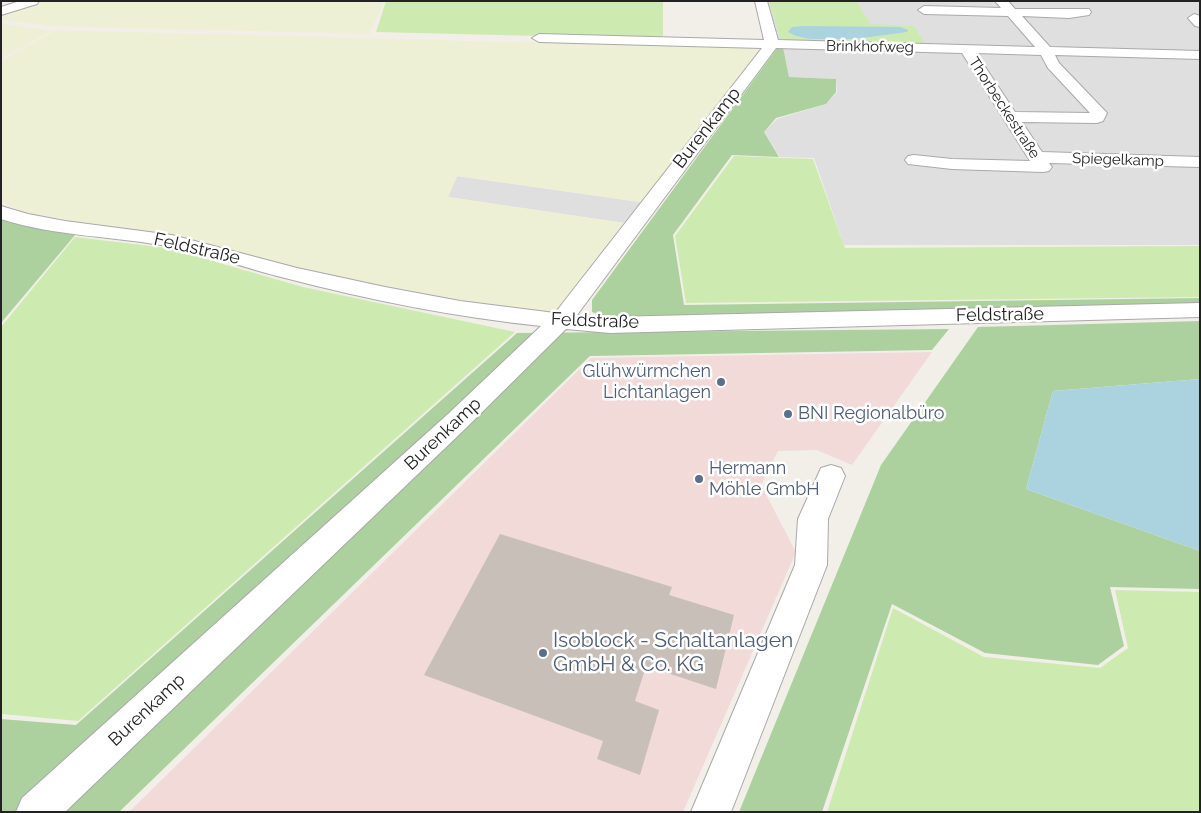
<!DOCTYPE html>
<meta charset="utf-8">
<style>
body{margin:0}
#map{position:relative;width:1201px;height:813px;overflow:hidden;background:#f2efe9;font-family:Raleway,sans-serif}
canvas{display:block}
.frame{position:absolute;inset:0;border:2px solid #222;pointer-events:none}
</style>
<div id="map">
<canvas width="1201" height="813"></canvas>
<div class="frame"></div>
</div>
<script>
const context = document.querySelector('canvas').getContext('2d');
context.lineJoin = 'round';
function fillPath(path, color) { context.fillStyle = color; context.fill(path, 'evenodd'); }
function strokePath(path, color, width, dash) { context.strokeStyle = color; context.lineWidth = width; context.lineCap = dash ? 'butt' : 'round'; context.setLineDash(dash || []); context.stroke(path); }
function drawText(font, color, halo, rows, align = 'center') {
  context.font = font + ' Raleway,sans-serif'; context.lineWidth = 5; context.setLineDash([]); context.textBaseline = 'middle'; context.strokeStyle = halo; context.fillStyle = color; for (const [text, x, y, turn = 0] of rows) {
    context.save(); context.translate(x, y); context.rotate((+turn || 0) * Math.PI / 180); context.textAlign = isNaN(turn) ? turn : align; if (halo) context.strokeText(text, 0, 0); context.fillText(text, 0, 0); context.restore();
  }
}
const residential = new Path2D(`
 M768,1H1200V51L779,41Z
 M783,47L1200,57V245H844L814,158L780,157L764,132L777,119L826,104L837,92L836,79L789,77Z
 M457,176L647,203L631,224L448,197Z`);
const commercial = new Path2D(`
 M932,352L852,465L817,450L778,451L761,485L796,552L683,812H129L591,358Z`);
const farmland = new Path2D(`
 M45,1H384L370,34L52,26L1,20V13Z
 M1,23L51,31L1,59Z
 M55,30L470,41L763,47L647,203L457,176L448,197L631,224L557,316L328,279L175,236L29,214L1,202V61Z`);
const grass = new Path2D(`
 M386,1H663V39L376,32Z
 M769,1L857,2L870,24L914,26L925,44L781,40Z
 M734,156L813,159L845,248L1200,246V297L686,303L675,236Z
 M75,237L167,248L303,287L515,332L78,721L1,714V327Z
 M1115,590L1200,592V812H827L893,608L984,657L1100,668L1128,648Z`);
const forest = new Path2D(`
 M778,47H783L789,77L836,79V92L826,104L776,118L764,132L779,157L732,155L673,235L684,305L1200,298V306L609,318L592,312V300Z
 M1,208L81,228L1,323Z
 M1200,321V379L1053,391L1026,489L1200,551V589L1110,587L1124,646L1098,665L985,653L892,604L822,812H739L881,465L978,327Z
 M949,329L932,350L590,356L119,812H1V719L76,725L517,333Z`);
const water = new Path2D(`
 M804,26L900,27L908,30L907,32L855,39H810L796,36L788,32L792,27Z
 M1200,379V551L1026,489L1053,391Z`);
const building = new Path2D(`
 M500,534L672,587L669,595L734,615L716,689L646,666L635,701L659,710L640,775L597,759L603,741L424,675Z`);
const minor = new Path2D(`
 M20,1H39L37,4L1,15V7Z
 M755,1H767L778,40L1035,47L1008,16L924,14L918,10L924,6L1001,8L995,1H1008L1015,9H1089L1091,12L1089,15L1069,18L1022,16L1050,47L1200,51V59L1055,55L1059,63L1107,113L1103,121L1097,123L1022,122L1042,152L1200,157V167L1049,163L1052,167L1049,171L1043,172L952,169L908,164L905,160L908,156L914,155L952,159L1030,161L962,53L776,48L577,315L610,317L1200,303V317L610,333L566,329L466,428L65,812H16L22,798L448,414L541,326C455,317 369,300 285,278C248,269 211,255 172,247C115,236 57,237 1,219V206L28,214L65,221L172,235L297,268L385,287L460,301L555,313L762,48L539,42L532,38L539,34L764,40ZM976,53L1041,55L1048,68L1090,113L1015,112Z
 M1194,14L1200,16V27L1195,26L1188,18Z
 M831,465L841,468L845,476L828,519L827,565L731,812H691L795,565L798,519L821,468Z`);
const markers = [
 [721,382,5,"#5c6f8a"],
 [788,414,5,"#5c6f8a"],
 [699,479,5,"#5c6f8a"],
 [543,653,5,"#5c6f8a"]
];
const farStreetnames = [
 ["Brinkhofweg",870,47,1],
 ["Thorbeckestraße",1004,108,57],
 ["Spiegelkamp",1118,160,2]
];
const streetNames = [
 ["Burenkamp",707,128,-52],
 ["Feldstraße",197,249,13],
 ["Feldstraße",1000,315,-1],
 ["Feldstraße",595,321,2],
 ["Burenkamp",443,434,-43],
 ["Burenkamp",147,710,-43]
];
const serviceNames = [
 ["Glühwürmchen",711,372,"right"],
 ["Lichtanlagen",711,393,"right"],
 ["BNI Regionalbüro",798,414],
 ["Hermann",709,469],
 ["Möhle GmbH",709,490]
];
const nearServicenames = [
 ["Isoblock - Schaltanlagen",553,641],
 ["GmbH & Co. KG",553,665]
];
fillPath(residential, '#e0dfdf');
fillPath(commercial, '#f2dad9');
fillPath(farmland, '#eef0d5');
fillPath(grass, '#cdebb0');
fillPath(forest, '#add19e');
fillPath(water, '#aad3df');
fillPath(building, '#c7bfb8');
strokePath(minor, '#a9a9a9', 2);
fillPath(minor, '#fff');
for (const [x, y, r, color] of markers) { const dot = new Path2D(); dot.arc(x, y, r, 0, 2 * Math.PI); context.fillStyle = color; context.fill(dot); strokePath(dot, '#fff', 2); }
drawText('15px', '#222', '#fff', farStreetnames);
drawText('18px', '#222', '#fff', streetNames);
drawText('18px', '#4e5e75', '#fff', serviceNames, 'left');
drawText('21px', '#4e5e75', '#fff', nearServicenames, 'left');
</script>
